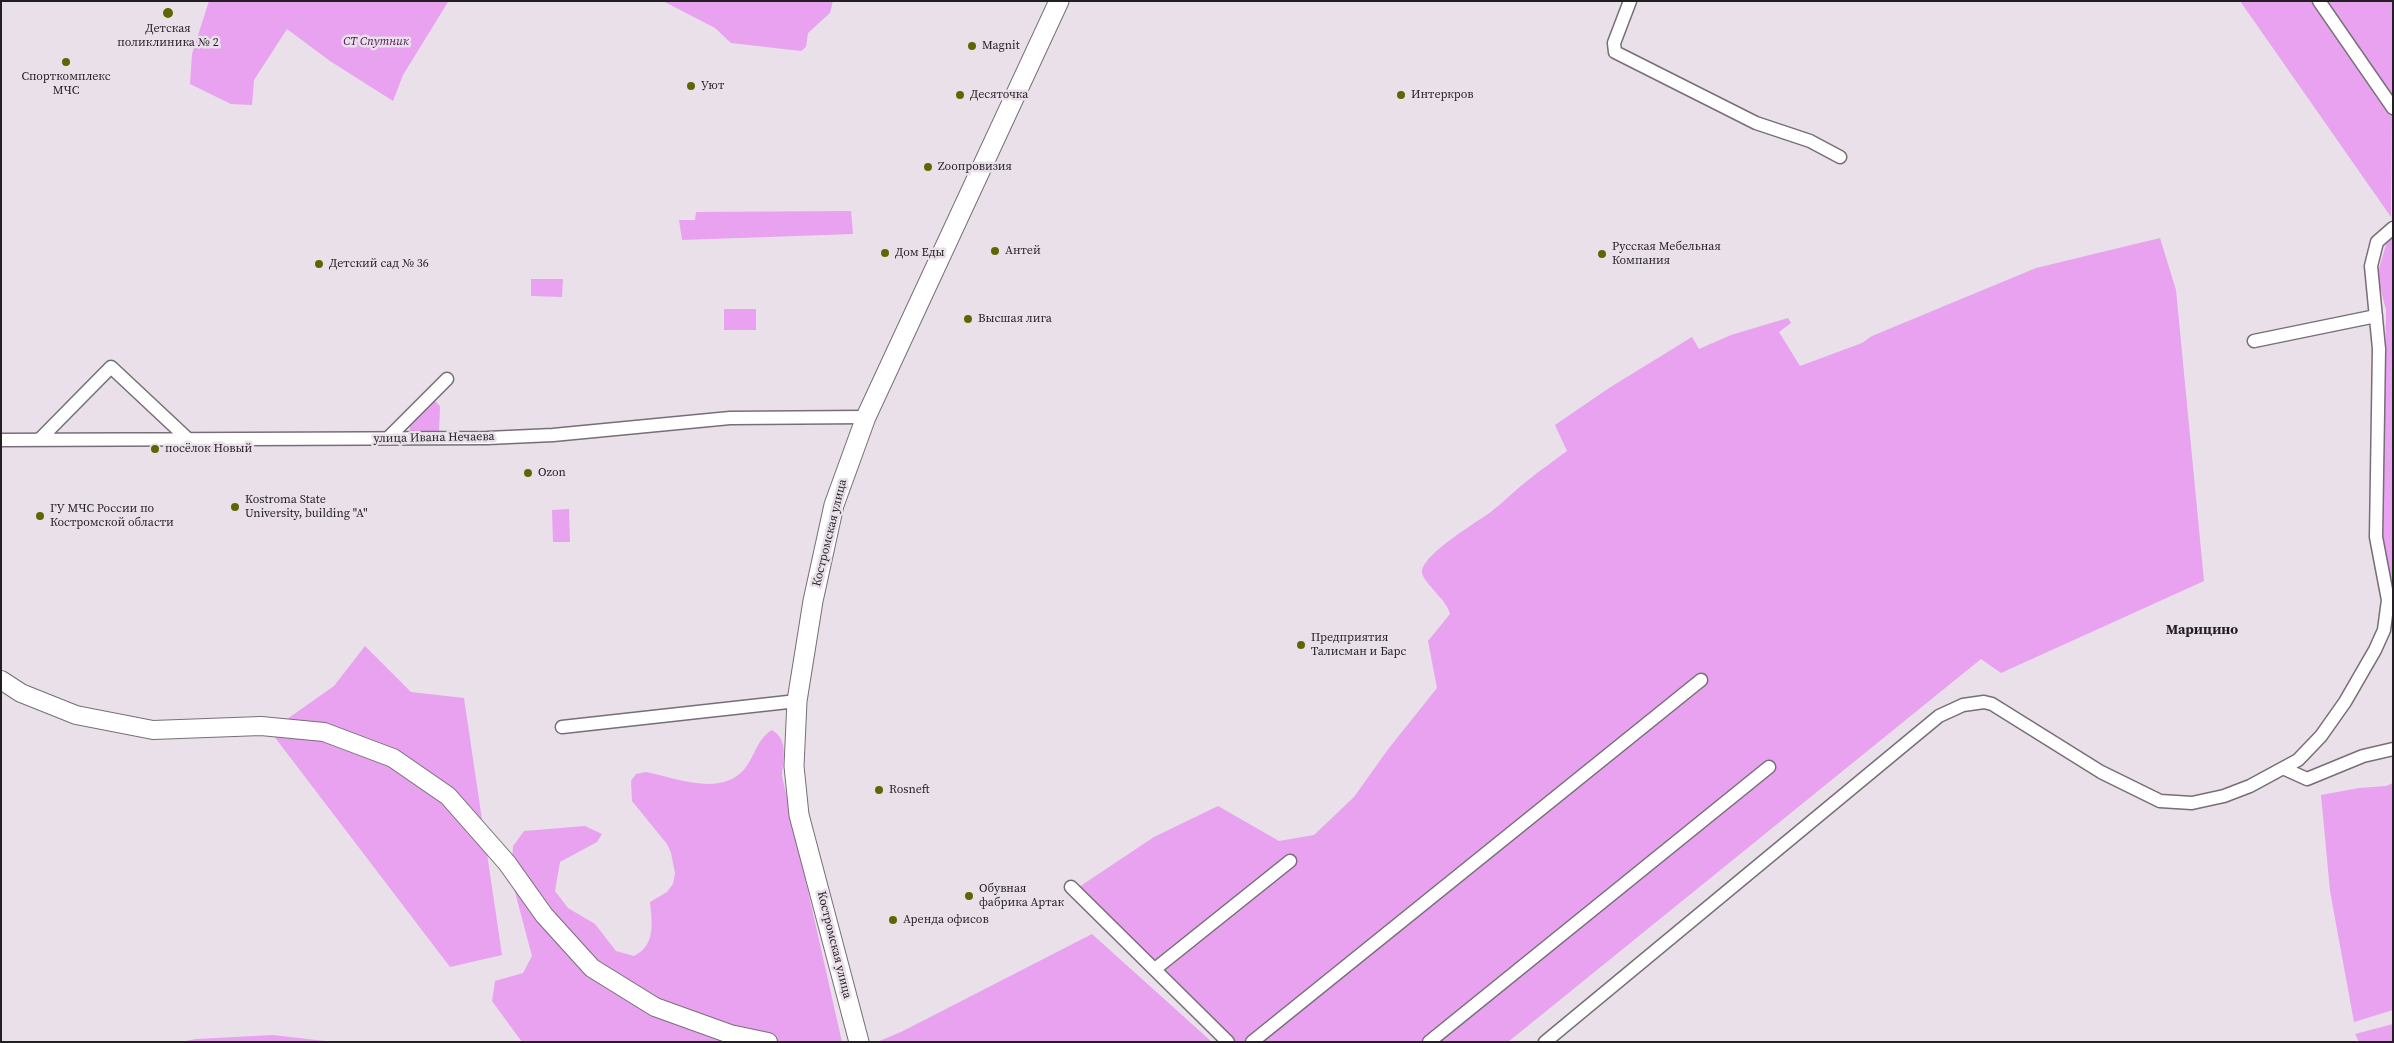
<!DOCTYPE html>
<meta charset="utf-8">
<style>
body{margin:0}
#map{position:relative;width:2394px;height:1043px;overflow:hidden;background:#e9e0ea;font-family:"Source Serif 4",serif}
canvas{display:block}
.frame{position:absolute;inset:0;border:2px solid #221f22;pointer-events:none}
</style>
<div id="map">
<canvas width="2394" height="1043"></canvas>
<div class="frame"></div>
</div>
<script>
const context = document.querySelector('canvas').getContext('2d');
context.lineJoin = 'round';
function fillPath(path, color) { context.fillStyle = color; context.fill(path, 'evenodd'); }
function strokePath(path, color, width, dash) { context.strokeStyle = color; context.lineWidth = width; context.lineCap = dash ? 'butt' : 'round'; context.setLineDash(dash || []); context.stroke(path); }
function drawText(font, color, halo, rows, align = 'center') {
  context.font = font + ' "Source Serif 4",serif'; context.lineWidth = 5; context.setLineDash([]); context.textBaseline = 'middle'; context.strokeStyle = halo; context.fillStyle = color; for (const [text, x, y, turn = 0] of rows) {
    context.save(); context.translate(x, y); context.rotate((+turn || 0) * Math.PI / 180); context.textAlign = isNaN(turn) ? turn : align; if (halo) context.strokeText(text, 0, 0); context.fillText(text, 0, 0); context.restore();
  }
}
const green = new Path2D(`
 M209,1H446L448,2L403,75L393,101L330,61L287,29L254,80L252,105L231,104L190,84L192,54Z
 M663,1H833L830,13L808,33L806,47L801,51L731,43L715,28Z
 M2240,1H2393L2391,217Z
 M851,211L853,234L682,240L679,220H695L696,212Z
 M2393,234V586L2382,544L2386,310L2377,275L2388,238Z
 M2160,238L2176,290L2204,581L2001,673L1981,659L1508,1042H1228L1073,891L1154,837L1218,806L1279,841L1314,835L1354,797L1389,748L1437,688L1428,641L1450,614C1447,599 1420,581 1422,570C1427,551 1476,523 1492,511C1504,502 1515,490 1527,481C1540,470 1554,461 1567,451L1555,425L1609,388L1692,337L1699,349L1731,335L1788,318L1791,323L1779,332L1800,366L1862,343L1872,336L2036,268Z
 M531,279H563L562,297L531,296Z
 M724,309H756V330H724Z
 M432,401H435L440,406L439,432L411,433L409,426Z
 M569,509L570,542H553L552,510Z
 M365,646L411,692L464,698L502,955L450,967L270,731L334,686Z
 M772,730C789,740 783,759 782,776L842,1042H522L492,1001L495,981L523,973L532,956L511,877L513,846L524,831L585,826L602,834L597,842L560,862L555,891L568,908L595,924L616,951L634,956C656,945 652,923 650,902L667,892L673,884L675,873L671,853L667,844L632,801L631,781L636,774L646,772C676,778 723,798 746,767C755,755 758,738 772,730Z
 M2393,783V1010L2354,1022L2330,891L2321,795L2359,788L2386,786Z
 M1092,934L1212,1042H877L901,1032Z
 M2393,1024V1042H2359L2355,1034Z
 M273,1035L334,1042H180L196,1039Z`);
const minor = new Path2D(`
 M1630,1L1614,43L1615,52L1756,123L1810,141L1840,157
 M2319,1L2393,108
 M2254,341L2376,316
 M388,438L447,379
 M1,440L487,438L553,435L730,418L866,417
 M39,440L111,367L190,441
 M562,727L797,701
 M2285,769L2307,779L2363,756L2393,749
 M1071,887L1228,1042
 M1155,969L1290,861
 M1252,1042L1701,680
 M1429,1042L1769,767
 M1545,1042L1939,716L1963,705L1984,702L1992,704L2101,772L2160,801L2192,803L2224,796L2250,786L2298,760L2321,736L2345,702L2375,650L2384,630L2388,600L2376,537L2379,349L2371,266L2377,242L2393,228`);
const secondary = new Path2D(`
 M1,680L21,693L76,715L153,730L261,726L324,732L393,758L448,796L507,863L544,915L592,968L655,1007L730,1034L768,1042`);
const primary = new Path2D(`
 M859,1042L799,815L794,766L797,701L813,601L834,505L866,417L1059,1`);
const markers = [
 [168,13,6,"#606503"],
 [972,46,5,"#606503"],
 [66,62,5,"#606503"],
 [691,86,5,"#606503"],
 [960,95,5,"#606503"],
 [1401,95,5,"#606503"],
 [928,167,5,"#606503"],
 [995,251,5,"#606503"],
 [885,253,5,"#606503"],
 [1602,254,5,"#606503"],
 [319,264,5,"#606503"],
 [968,319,5,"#606503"],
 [155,449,5,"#606503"],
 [528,473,5,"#606503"],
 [235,507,5,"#606503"],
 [40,516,5,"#606503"],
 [1301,645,5,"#606503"],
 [879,790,5,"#606503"],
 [969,896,5,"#606503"],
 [893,920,5,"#606503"]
];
const poiNames = [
 ["Детская",168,29,"center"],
 ["поликлиника № 2",168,43,"center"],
 ["Magnit",982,46],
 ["Спорткомплекс",66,77,"center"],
 ["МЧС",66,91,"center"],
 ["Уют",701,86],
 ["Десяточка",970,95],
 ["Интеркров",1411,95],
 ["Zоопровизия",938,167],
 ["Русская Мебельная",1612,247],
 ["Компания",1612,261],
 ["Антей",1005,251],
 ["Дом Еды",895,253],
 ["Детский сад № 36",329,264],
 ["Высшая лига",978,319],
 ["посёлок Новый",165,449],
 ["Ozon",538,473],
 ["Kostroma State",245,500],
 ["University, building \"A\"",245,514],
 ["ГУ МЧС России по",50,509],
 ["Костромской области",50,523],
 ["Предприятия",1311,638],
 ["Талисман и Барс",1311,652],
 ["Rosneft",889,790],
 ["Обувная",979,889],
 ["фабрика Артак",979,903],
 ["Аренда офисов",903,920]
];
const parkNames = [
 ["СТ Спутник",376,42]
];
const streetNames = [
 ["улица Ивана Нечаева",434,438,-1],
 ["Костромская улица",830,533,-76],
 ["Костромская улица",834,945,76]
];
const neighbourhoodNames = [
 ["Марицино",2202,630]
];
fillPath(green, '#e8a2ef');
strokePath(minor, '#776e77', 15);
strokePath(secondary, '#776e77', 20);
strokePath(primary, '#776e77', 21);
strokePath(minor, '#fff', 12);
strokePath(secondary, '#fff', 18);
strokePath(primary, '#fff', 19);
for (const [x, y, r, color] of markers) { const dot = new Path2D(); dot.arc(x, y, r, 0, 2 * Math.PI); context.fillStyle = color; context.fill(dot); strokePath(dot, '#e9e0ea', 2); }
drawText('12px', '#221f22', '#e9e0ea', poiNames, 'left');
drawText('italic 12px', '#4e0f55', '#e9e0ea', parkNames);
drawText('12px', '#221f22', '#e9e0ea', streetNames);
drawText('bold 14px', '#221f22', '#e9e0ea', neighbourhoodNames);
</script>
